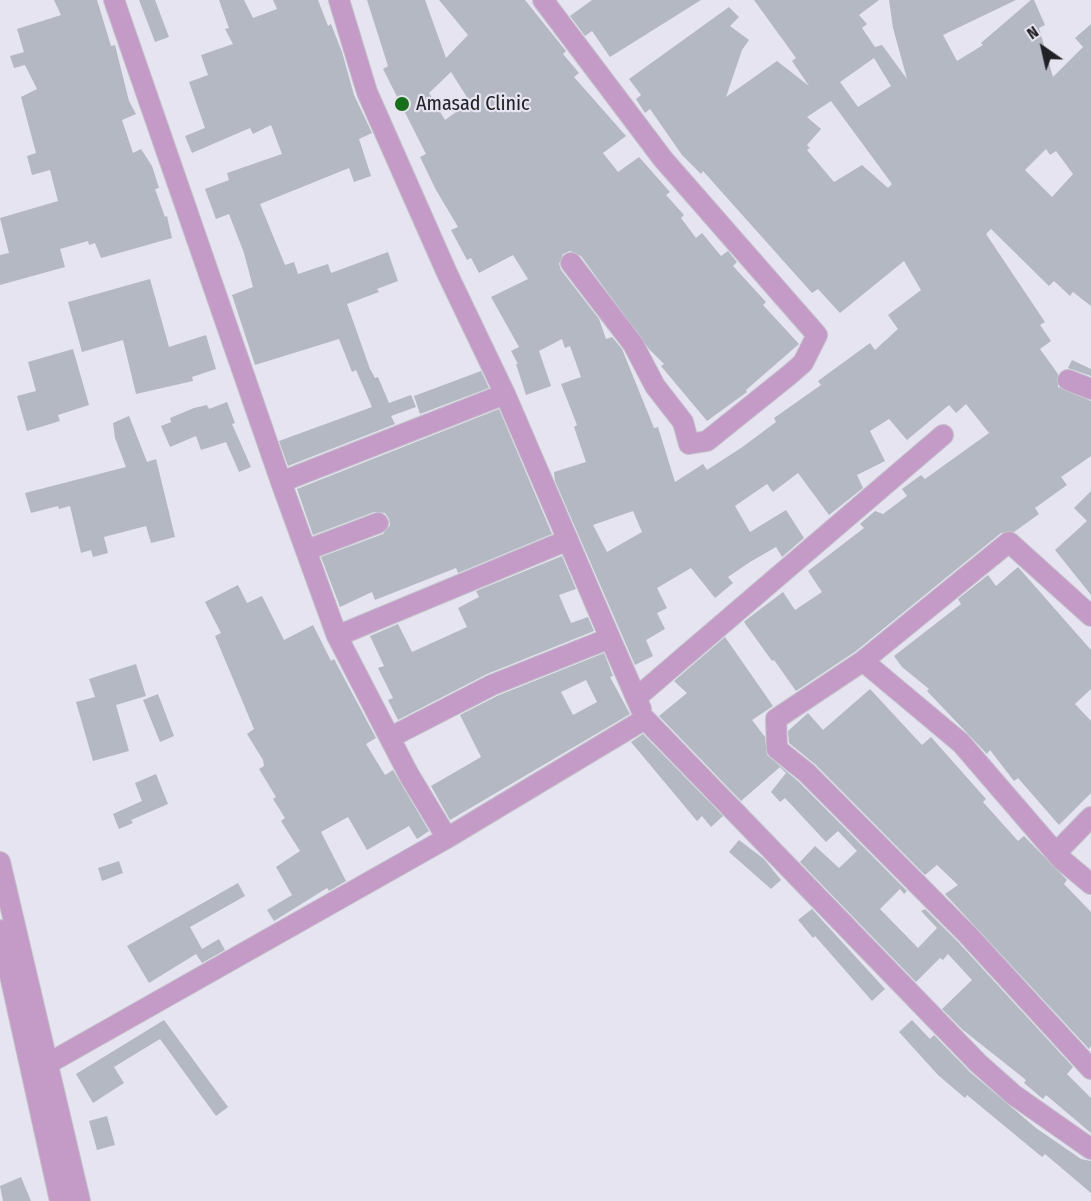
<!DOCTYPE html>
<style>
body{margin:0}
#map{position:relative;width:1091px;height:1201px;overflow:hidden;background:#e6e4f0;font-family:"Fira Sans Condensed",sans-serif}
canvas{display:block}
.north{position:absolute;left:1013px;top:18px;width:60px;height:60px;-webkit-text-stroke:4px #e6e4f0;paint-order:stroke;rotate:326deg;font-size:16px;font-weight:700;line-height:24px;text-align:center;color:#212024}
.north::after{content:'';display:block;margin:auto;width:21px;height:27px;background:#212024;clip-path:polygon(50% 0,100% 100%,50% 72%,0 100%)}
</style>
<div id="map">
<canvas width="1091" height="1201"></canvas>
<div class="north">N</div>
</div>
<script>
const context = document.querySelector('canvas').getContext('2d');
context.lineJoin = 'round';
function fillPath(path, color) { context.fillStyle = color; context.fill(path, 'evenodd'); }
function strokePath(path, color, width, dash) { context.strokeStyle = color; context.lineWidth = width; context.lineCap = dash ? 'butt' : 'round'; context.setLineDash(dash || []); context.stroke(path); }
function drawText(font, color, halo, rows, align = 'center') {
  context.font = font + ' "Fira Sans Condensed",sans-serif'; context.lineWidth = 4.5; context.setLineDash([]); context.textBaseline = 'middle'; context.strokeStyle = halo; context.fillStyle = color; for (const [text, x, y, turn = 0] of rows) {
    context.save(); context.translate(x, y); context.rotate((+turn || 0) * Math.PI / 180); context.textAlign = isNaN(turn) ? turn : align; if (halo) context.strokeText(text, 0, 0); context.fillText(text, 0, 0); context.restore();
  }
}
const building = new Path2D(`
 M54,0H97L111,46L115,45L129,101L136,114L122,120L133,153L141,149L152,166L159,188L155,189L165,217L167,216L172,238L101,258L95,243L89,245L88,241L60,249L65,267L0,285V255L9,253L0,218L58,201L50,170L32,175L27,156L36,153L21,97L37,89L25,65L14,68L10,56L24,52L17,29L61,15Z
 M139,0H155L169,37L155,42Z
 M219,0H244L253,18L277,9L273,0H318L328,26L331,24L342,52L354,95L372,133L359,139L371,176L354,182L349,168L260,204L285,265L294,262L298,274L328,264L331,273L388,252L398,281L377,289L379,292L347,304L370,369L375,378L378,377L389,403L411,395L416,407L391,416L395,424L288,466L279,441L372,407L356,370L352,372L339,339L255,365L232,295L253,287L244,253L229,214L216,219L205,189L229,180L227,173L282,154L271,125L253,134L250,128L192,153L185,136L205,128L189,82L208,75L201,55L233,44L225,29L229,28Z
 M367,0H425L446,58L468,35L439,0H525L566,51L563,54L579,73L574,77L626,136L603,153L618,172L639,157L670,192L666,195L684,215L681,218L696,238L702,233L721,256L728,251L737,262L733,266L766,302L763,305L799,344L746,390L747,392L707,421L661,366L664,364L649,349L581,256L570,251L563,254L559,264L561,270L599,319L606,339L612,337L622,349L654,428L658,427L675,482L703,464L707,470L741,448L776,422L774,418L821,385L818,381L870,343L875,350L898,329L888,315L921,290L904,261L840,313L818,289L812,293L703,171L701,174L682,155L650,109L645,113L636,99L641,95L629,79L729,7L739,17L730,26L749,40L742,50L726,97L777,61L809,86L792,61L796,58L754,0H879L859,15L867,24L862,28L875,47L882,45L907,79L893,28L889,0H1016L943,35L957,61L983,45L981,43L1031,0H1034L1045,25L1039,28L1053,77L1083,47L1075,38L1091,24V306L1073,292L1070,296L1054,281L1049,286L991,229L986,234L1045,322L1040,325L1051,341L1040,349L1058,374V387L1091,401V456L1061,477L1067,485L1035,508L1039,514L1014,532L1001,533L856,651L796,691L774,660L772,661L744,622L746,620L783,592L795,610L822,592L808,571L864,528L860,524L875,511L883,514L907,496L902,489L921,475L925,479L989,433L966,404L956,413L949,405L907,440L889,419L870,431L885,461L857,475L863,488L829,515L798,473L773,492L767,484L735,506L750,532L786,510L804,538L782,557L776,547L750,562L728,577L733,583L715,598L691,568L657,588L667,608L657,613L665,629L646,640L653,656L635,665L555,481L554,472L586,462L574,427L577,425L561,384L581,377L570,346L565,348L562,339L539,351L551,386L526,395L516,364H518L511,351L519,347L491,297L528,279L513,255L479,273L471,258L467,260L451,230L458,227L436,190L420,157L426,154L383,69L388,66ZM874,58L891,86L858,107L840,82ZM451,72L470,102L445,120L429,93ZM831,101L892,184L888,188L862,165L834,182L807,150L810,148L807,145L821,129L807,117ZM1046,149L1050,155L1056,151L1073,174L1052,197L1025,170ZM633,511L642,532L607,552L593,525Z
 M592,0H701L610,57L592,31L585,36L570,16Z
 M150,279L169,347L206,335L216,369L192,377L193,381L136,394L123,340L82,352L68,302Z
 M73,349L89,405L58,415L60,421L27,431L17,396L36,391L28,362Z
 M1072,360L1091,369V376L1068,368Z
 M481,371L489,388L420,414L414,396Z
 M227,402L235,423L232,424L251,467L239,472L226,442L201,450L196,436L170,447L161,426L171,422L170,418L194,408L207,405L209,409Z
 M499,409L552,534L458,573L456,568L375,600L372,592L340,607L321,557L383,534L390,525L389,519L385,513L374,512L313,535L297,489Z
 M129,416L147,462L156,459L175,537L151,543L146,526L104,537L108,553L93,557L91,550L81,553L70,506L59,509L58,506L31,513L25,493L126,467L115,438L113,423Z
 M1091,491V595L1055,550L1087,521L1074,508Z
 M562,556L576,589L559,595L571,623L588,617L594,631L487,674L398,720L388,700L393,698L378,668L384,666L370,636L398,624L412,652L467,627L458,608L479,597L476,591Z
 M1018,567L1091,650V689L1075,704L1091,721V793L1059,825L1018,778L1014,781L990,750L987,754L927,691L929,689L902,667L894,656L961,604L958,599L988,575L996,586Z
 M238,585L247,603L262,596L284,640L313,625L331,661L334,659L376,738L366,744L385,775L393,770L429,831L417,839L409,826L367,850L348,817L321,832L346,881L329,891L327,888L274,921L267,910L292,895L276,867L300,851L281,821L285,818L273,799L276,797L259,769L264,766L263,760L247,734L254,729L215,636L221,633L205,602Z
 M725,637L773,706L752,720L765,737L767,755L799,782L907,891L904,894L900,889L880,909L918,948L937,928L921,911L925,909L959,943L1073,1067L1067,1074L1091,1098V1133L1046,1095L1043,1099L1024,1083L1026,1080L963,1030L942,1009L972,980L948,954L943,960L940,958L916,982L800,862L815,846L839,868L857,851L838,831L826,842L785,798L780,802L771,792L786,773L780,767L741,801L659,716L687,693L674,681Z
 M604,653L613,676L610,677L630,714L450,820L431,786L481,757L460,715L497,696ZM586,680L597,702L573,715L561,692Z
 M136,664L146,696L116,705L129,751L93,761L76,702L95,697L89,679Z
 M870,689L922,745L931,737L986,799L983,802L1018,841L1024,836L1067,880L1064,884L1091,912V1046L1089,1049L945,894L958,885L937,865L925,875L816,765L789,743L788,731L808,713L823,730Z
 M158,694L174,736L160,742L143,700Z
 M643,734L723,816L711,827L702,816L697,821L631,742Z
 M156,774L168,804L131,820L133,823L119,829L113,814L142,801L135,783Z
 M739,840L764,859L781,880L771,889L729,852Z
 M119,861L123,873L102,881L98,868Z
 M238,883L245,896L190,927L202,949L219,939L225,950L202,963L196,954L149,983L127,946Z
 M812,909L885,989L872,1001L815,936L813,938L798,920Z
 M164,1020L228,1107L216,1116L160,1039L114,1067L124,1083L93,1103L76,1074Z
 M912,1020L930,1039L934,1035L970,1072L1036,1128L1081,1159L1091,1161V1193L1045,1154L1042,1157L967,1095L965,1098L938,1075L899,1032Z
 M107,1116L115,1145L97,1150L89,1121Z
 M21,1177L31,1201H3L0,1186Z`);
const minor = new Path2D(`
 M114,0L281,482L337,636L409,775L447,838
 M339,0L367,92L447,273L505,394L610,638
 M543,0L663,159L817,335L803,363L788,376L707,441L689,444L683,422L655,386L633,344L571,263
 M1068,380L1091,389
 M281,482L505,394
 M307,550L378,523
 M1091,616L1009,542L863,661L776,719L777,749L807,773L968,935L1091,1069
 M337,636L568,540
 M863,661L961,743L1061,859L1091,884
 M636,698L943,435
 M391,737L492,685L610,638L641,709
 M1056,853L1091,817
 M0,862L80,1201
 M0,930L60,1201
 M49,1063L447,838L645,719L978,1063L1014,1095L1091,1149`);
const markers = [
 [402,104,8,"#176f19"]
];
const poiNames = [
 ["Amasad Clinic",416,104]
];
fillPath(building, '#b3b8c3');
strokePath(minor, '#c3c1cb', 22);
strokePath(minor, '#c49bc6', 20);
for (const [x, y, r, color] of markers) { const dot = new Path2D(); dot.arc(x, y, r, 0, 2 * Math.PI); context.fillStyle = color; context.fill(dot); strokePath(dot, '#e6e4f0', 2); }
drawText('20px', '#212024', '#e6e4f0', poiNames, 'left');
</script>
